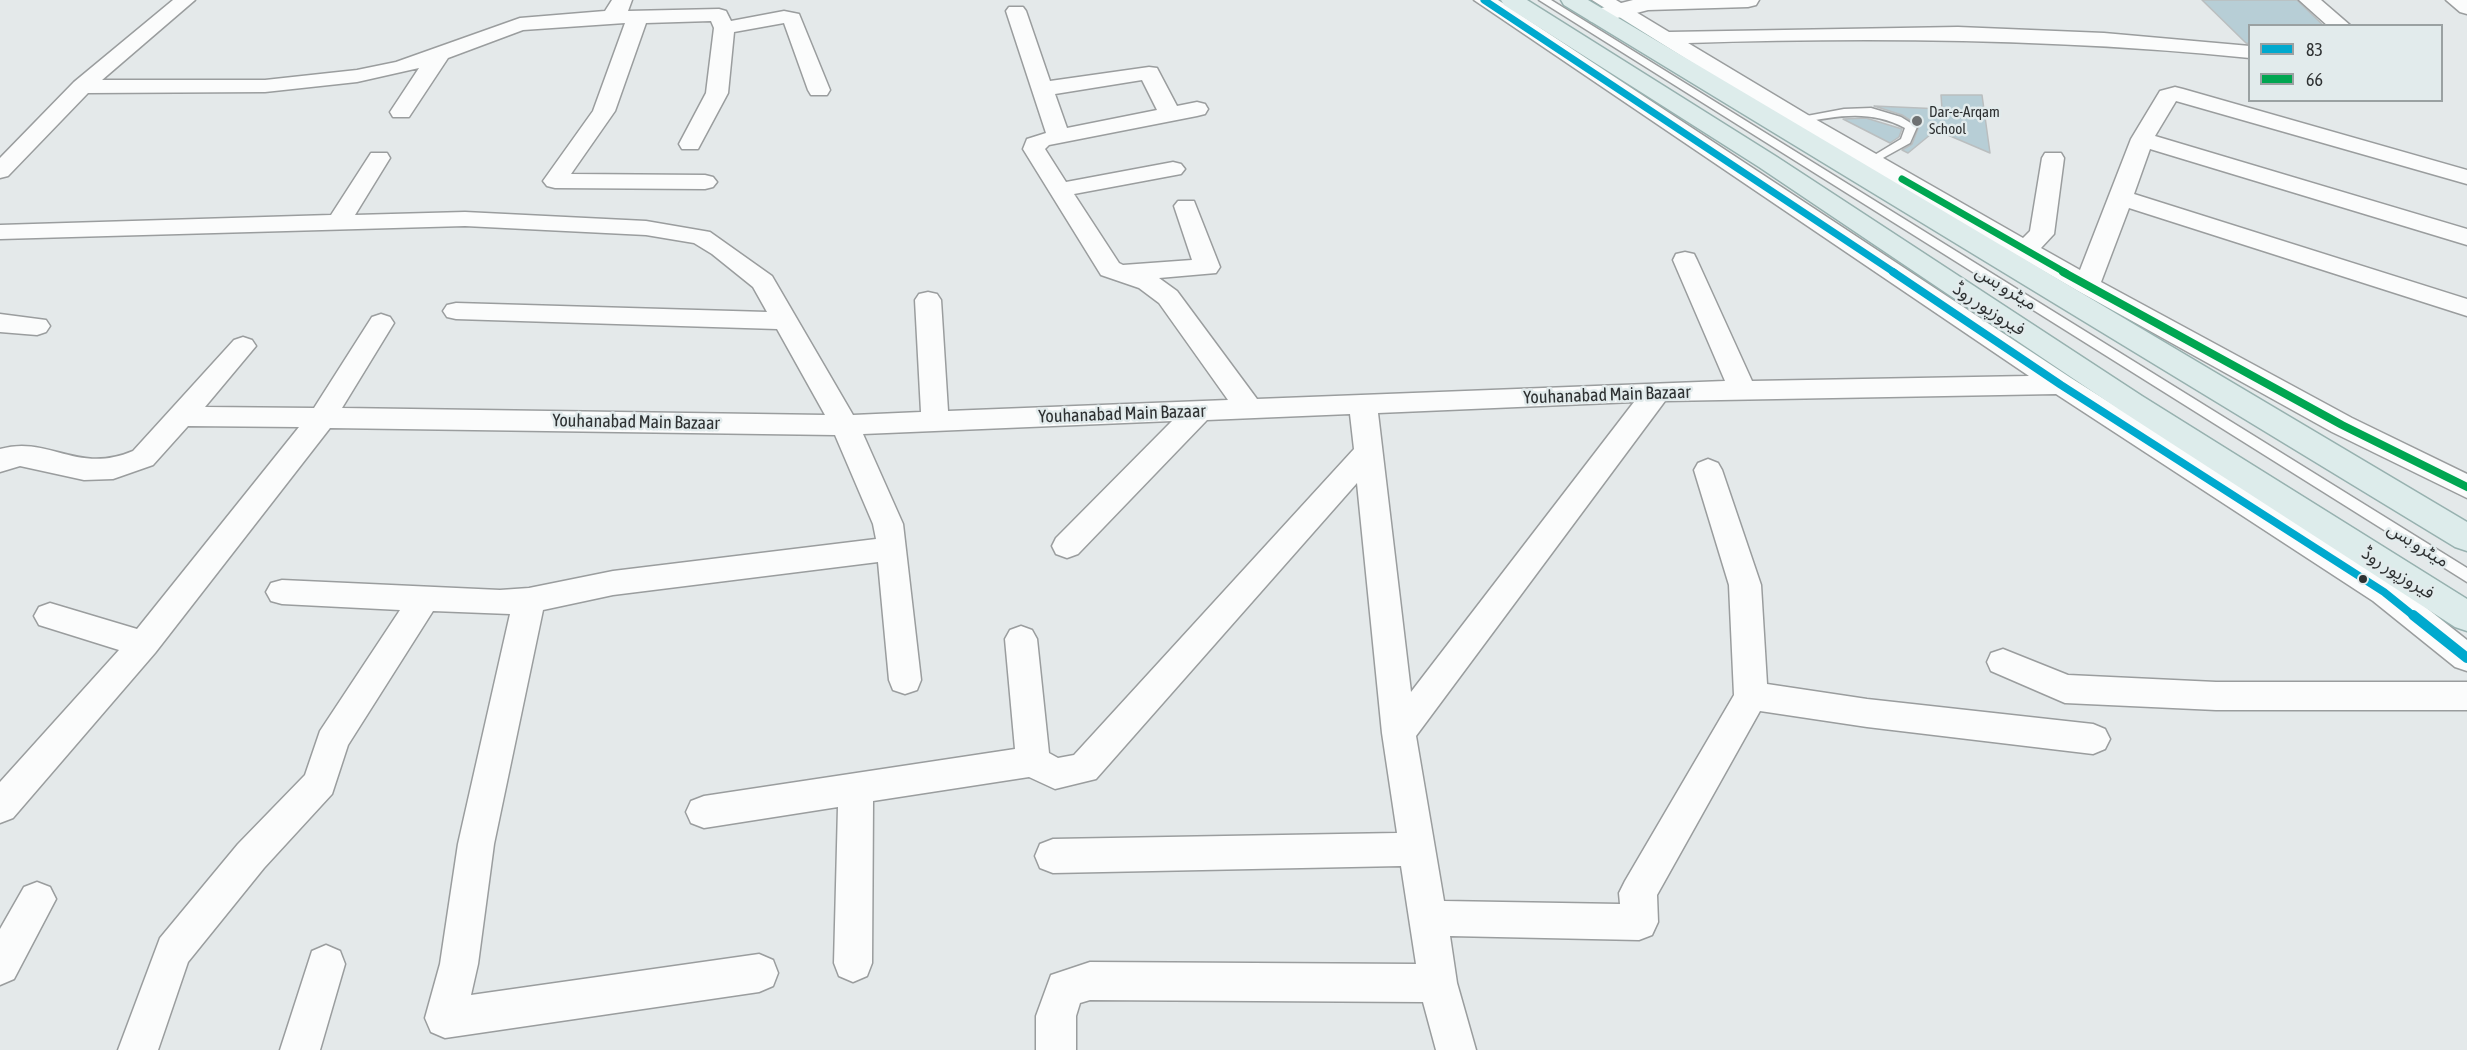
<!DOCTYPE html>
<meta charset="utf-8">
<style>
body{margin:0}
#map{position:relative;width:2467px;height:1050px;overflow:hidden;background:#e4e9ea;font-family:"Asap Condensed",sans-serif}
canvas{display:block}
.legend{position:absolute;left:2248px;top:24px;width:195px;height:78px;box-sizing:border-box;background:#e2ebec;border:2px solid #9aa1a2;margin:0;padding:8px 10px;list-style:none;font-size:18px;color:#2e3132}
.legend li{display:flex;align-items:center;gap:12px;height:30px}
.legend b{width:30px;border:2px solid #9aa1a2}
</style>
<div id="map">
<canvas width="2467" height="1050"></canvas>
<ul class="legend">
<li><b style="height:8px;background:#00a9ce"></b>83</li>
<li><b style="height:8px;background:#00a651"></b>66</li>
</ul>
</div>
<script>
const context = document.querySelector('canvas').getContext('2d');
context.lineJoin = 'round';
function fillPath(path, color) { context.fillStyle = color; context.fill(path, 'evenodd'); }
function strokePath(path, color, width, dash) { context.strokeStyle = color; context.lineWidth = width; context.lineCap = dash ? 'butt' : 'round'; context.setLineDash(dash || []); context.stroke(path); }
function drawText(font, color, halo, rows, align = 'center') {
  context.font = font + ' "Asap Condensed","Noto Sans Arabic",sans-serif'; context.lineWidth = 5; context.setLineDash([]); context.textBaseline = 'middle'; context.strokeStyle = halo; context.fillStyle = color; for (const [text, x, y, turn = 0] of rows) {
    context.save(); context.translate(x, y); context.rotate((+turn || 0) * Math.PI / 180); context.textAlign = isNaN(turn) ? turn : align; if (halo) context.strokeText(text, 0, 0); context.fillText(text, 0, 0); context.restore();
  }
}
const building = new Path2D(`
 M2202,0H2297L2324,26H2250V44L2246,43Z
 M1941,95H1982L1990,153L1936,130L1908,153L1902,150L1912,144L1919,126L1902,115L1874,106L1942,109Z
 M1866,118L1902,129L1899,137L1890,143L1843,119Z`);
const service = new Path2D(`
 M1539,0H1551L2467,568V582Z
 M1871,108L1901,117L1917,127L1910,143L1872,164L1866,161L1868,159L1901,139L1905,128C1870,109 1837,116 1800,123L1794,120L1796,118L1844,109Z`);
const minor = new Path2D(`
 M173,0H195L102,80H265L357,70L396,62L520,18L605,11L612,0H632L628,11L719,9L726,11L731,21L784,11L799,14L830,90L827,95H811L808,90L784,23L734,32L728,93L698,149H682L679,144L706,93L714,28L711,21L646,23L615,111L571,174L705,175L713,177L717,182L713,187L705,189L555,188L547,186L543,181L593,111L625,23L523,30L448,58L409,117H393L390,112L419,68L357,82L265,92L88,93L8,176L0,178V158L74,82Z
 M1474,0H1498L2071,378L2395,583L2467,640V671L2455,667L2373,601L2056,394L1665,401L1416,736L1444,901L1620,904L1619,893L1625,881L1734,695L1729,585L1694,470L1698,463L1708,459L1718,463L1722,470L1761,585L1767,684L1867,699L2093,724L2105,729L2110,739L2105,749L2093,754L1867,727L1760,711L1657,895L1658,922L1652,935L1639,940L1450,936L1457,983L1476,1050H1436L1423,1002L1090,1000L1080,1003L1076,1016V1050H1036V1016L1051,975L1090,962L1416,964L1401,866L1053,873L1040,868L1035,856L1040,844L1053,839L1397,833L1382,733L1357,483L1096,779L1055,789L1029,777L873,801L872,963L867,976L853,982L839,976L834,963L838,807L704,828L691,823L686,812L691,801L704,796L1015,749L1005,639L1010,630L1021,626L1032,630L1037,639L1049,753L1058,758L1074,755L1354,449L1350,414L1207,420L1078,554L1067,558L1056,554L1052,546L1056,538L1172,421L863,434L903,524L921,680L917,690L905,694L893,690L889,680L878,562L613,595L543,610L494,844L478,964L471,995L759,954L773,960L778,973L773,986L759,992L445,1038L431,1032L425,1018L440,964L458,844L510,614L433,611L348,745L332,794L264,868L188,962L158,1050H118L160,938L238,844L305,775L320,731L400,610L282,604L271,601L266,592L271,583L282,580L500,590L529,588L613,571L876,539L873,524L835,435L330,428L155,653L13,818L0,823V782L119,650L39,625L34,616L39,607L50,603L137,629L299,427L188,426L153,465L113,479L84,480L20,466L0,472V449C49,435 77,475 133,451L234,340L243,337L252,340L256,346L205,407L314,408L372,317L381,314L390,317L394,323L342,408L825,415L777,329L456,319L447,317L443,311L447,305L456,303L767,312L753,287L712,254L694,243L646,235L465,226L0,239V225L331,215L371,153H387L390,158L355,215L465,212L646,221L710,232L772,276L853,415L921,412L915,300L919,294L928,292L937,294L941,300L948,411L1228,400L1159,303L1139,288L1101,275L1023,149L1027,139L1046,133L1006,11L1009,7H1023L1026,11L1050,81L1149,67L1157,68L1177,106L1197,102L1205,104L1208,109L1205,114L1197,116L1049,145L1045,149L1066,182L1173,162L1181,164L1185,169L1181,174L1074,194L1119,263L1123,265L1192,260L1174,206L1178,201H1194L1220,267L1216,273L1159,278L1177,291L1257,399L1725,381L1673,260L1676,254L1685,252L1694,254L1697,260L1752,381L2029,376ZM1142,80L1157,110L1067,128L1055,94ZM1634,402L1411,692L1378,413Z
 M1592,0H1616L1669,32L1958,27L2104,33L2250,46V58C2063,39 1876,37 1688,43L1808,115L2023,238L2030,231L2042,158L2045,153H2061L2064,158L2054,234L2041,248L2080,270L2131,139L2160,91L2175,87L2183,89L2467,170V184L2176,101L2155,136L2467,229V245L2150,149L2134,194L2467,299V316L2129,208L2101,282L2352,418L2467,474V498L2332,432L2078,291L1792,125Z
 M2299,0H2321L2351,26H2328Z
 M2446,0H2467V14L2460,12Z
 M0,314L46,320L50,326L46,332L37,335L0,332Z
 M2003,649L2068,675L2216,682H2467V710H2216L2065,703L1991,671L1987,662L1991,653Z
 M37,882L50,887L56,899L14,979L0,985V929L24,887Z
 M326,945L340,951L345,964L320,1050H280L312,951Z`);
const tertiary = new Path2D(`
 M1633,0H1759L1756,5L1748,7L1648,10L1598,23L1590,21L1587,16L1590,11Z`);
const primary = new Path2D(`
 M1501,0H1527L1777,157L2142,396L2467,599V631L2455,627L2120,410L1759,167L1504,5Z
 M1561,0H1588L2467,522V551L2455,547L1564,5Z`);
const bus1Far2 = new Path2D(`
 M1484,0L1895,273`);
const bus1Far1 = new Path2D(`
 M1893,272L2061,385L2384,592L2415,617`);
const bus1 = new Path2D(`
 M2413,615L2467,658`);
const bus2Far1 = new Path2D(`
 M1902,179L2066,273`);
const bus2 = new Path2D(`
 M2063,272L2342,425L2467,487`);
const markers = [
 [1917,121,6,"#6e7172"],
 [2363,579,5,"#2e3132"]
];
const farPoinames = [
 ["Dar-e-Arqam",1929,112],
 ["School",1929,129]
];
const streetNames = [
 ["میٹرو بس",2006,288,32],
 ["فیروزپور روڈ",1989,309,33],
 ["Youhanabad Main Bazaar",1607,395,-2],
 ["Youhanabad Main Bazaar",1122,414,-2],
 ["Youhanabad Main Bazaar",636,422,1],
 ["میٹرو بس",2418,545,32],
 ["فیروزپور روڈ",2398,573,32]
];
fillPath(building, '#b7ced6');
strokePath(building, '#babebf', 1.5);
strokePath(service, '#9a9d9e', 3);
strokePath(minor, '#9a9d9e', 3);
strokePath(tertiary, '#9a9d9e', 3);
strokePath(primary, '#97b1af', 3);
fillPath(service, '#fbfcfc');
fillPath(minor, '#fbfcfc');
fillPath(tertiary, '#fbfcfc');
fillPath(primary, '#ddeceb');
strokePath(bus1Far2, '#00a9ce', 7);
strokePath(bus1Far1, '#00a9ce', 8);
strokePath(bus1, '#00a9ce', 10);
strokePath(bus2Far1, '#00a651', 7);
strokePath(bus2, '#00a651', 8);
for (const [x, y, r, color] of markers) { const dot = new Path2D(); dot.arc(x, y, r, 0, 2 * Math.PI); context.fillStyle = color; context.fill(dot); strokePath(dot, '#e2ebec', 2); }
drawText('15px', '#2e3132', '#e2ebec', farPoinames, 'left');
drawText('18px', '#2e3132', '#e2ebec', streetNames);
</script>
